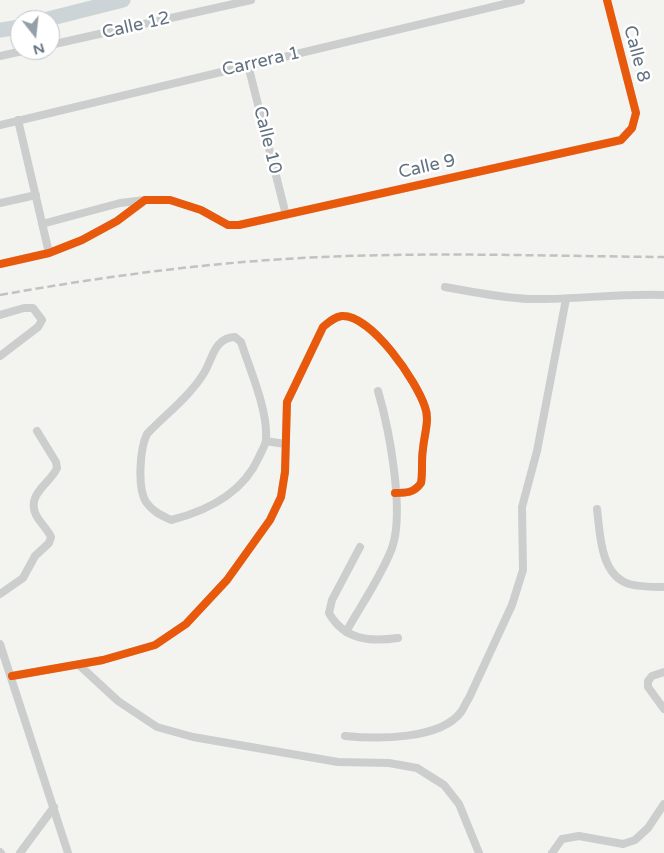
<!DOCTYPE html>
<style>
body{margin:0}
#map{position:relative;width:664px;height:853px;overflow:hidden;background:#f3f3f0;font-family:"Varela Round",sans-serif}
canvas{display:block}
.north{position:absolute;left:10px;top:10px;width:50px;height:50px;box-sizing:border-box;background:#fff;border:1px solid #c0c7cd;border-radius:50%;rotate:164deg;font-size:14px;font-weight:700;line-height:20px;text-align:center;color:#627281}
.north::after{content:'';display:block;margin:auto;width:18px;height:22px;background:#959fa8;clip-path:polygon(50% 0,100% 100%,50% 72%,0 100%)}
</style>
<div id="map">
<canvas width="664" height="853"></canvas>
<div class="north">N</div>
</div>
<script>
const context = document.querySelector('canvas').getContext('2d');
context.lineJoin = 'round';
function strokePath(path, color, width, dash) { context.strokeStyle = color; context.lineWidth = width; context.lineCap = dash ? 'butt' : 'round'; context.setLineDash(dash || []); context.stroke(path); }
function drawText(font, color, halo, rows, align = 'center') {
  context.font = font + ' "Varela Round",sans-serif'; context.lineWidth = 5; context.setLineDash([]); context.textBaseline = 'middle'; context.strokeStyle = halo; context.fillStyle = color; for (const [text, x, y, turn = 0] of rows) {
    context.save(); context.translate(x, y); context.rotate((+turn || 0) * Math.PI / 180); context.textAlign = isNaN(turn) ? turn : align; if (halo) context.strokeText(text, 0, 0); context.fillText(text, 0, 0); context.restore();
  }
}
const river = new Path2D(`
 M44,20L123,0
 M0,30L20,27`);
const minor = new Path2D(`
 M50,45L251,0
 M0,56L27,50
 M248,65L286,215
 M18,120L49,253
 M0,125L521,0
 M0,203L36,195
 M42,224L120,203L145,200
 M0,264L49,253L82,240L117,221L145,200H170L201,210L228,225H239L621,140L632,128L636,113L607,0
 M445,287C473,292 501,298 529,299C574,300 619,293 664,295
 M0,315L24,308H33L42,320L38,327L0,356
 M235,337L241,342C250,370 268,410 266,439C266,445 261,452 259,457C243,493 207,511 171,520C161,515 153,512 146,502C137,488 140,448 147,434C165,415 190,396 204,373C213,358 214,338 235,337Z
 M266,441L285,444
 M597,509C600,533 600,575 629,584C640,587 653,587 664,587
 M360,547L332,600L329,613C344,640 370,642 398,638
 M0,594L23,578L35,556L49,543L51,537C47,528 40,523 36,515C26,494 50,484 57,468L56,462L37,431
 M346,632C361,605 381,577 392,548C405,512 389,428 378,391
 M0,644L68,853
 M79,665L118,701L157,727L193,737L338,762L389,763L417,768L444,785L459,804L479,853
 M664,672L652,676L648,681V687L664,709
 M12,676L103,660L155,645L186,624L227,580L270,520L281,497L285,472L287,402L323,327C329,322 334,317 342,316C372,315 417,382 425,407C430,420 424,435 423,449C421,460 423,472 421,483C414,493 406,493 395,493
 M345,736C377,739 440,740 461,712C464,708 466,702 469,698L512,605L523,570L522,507L537,451L566,299
 M0,852L1,853
 M20,853L54,807
 M552,853L562,839L579,836L623,844L635,840L648,828L664,804`);
const rail = new Path2D(`
 M0,295C95,278 189,265 285,259C411,251 538,256 664,257`);
const cycleway = new Path2D(`
 M0,264L49,253L82,240L117,221L145,200H170L201,210L228,225H239L621,140L632,128L636,113L607,0
 M12,676L103,660L155,645L186,624L227,580L270,520L281,497L285,472L287,402L323,327C329,322 334,317 342,316C372,315 417,382 425,407C430,420 424,435 423,449C421,460 423,472 421,483C414,493 406,493 395,493`);
const streetNames = [
 ["Calle 12",136,26,-13],
 ["Calle 8",636,54,75],
 ["Carrera 1",261,62,-13],
 ["Calle 10",267,140,76],
 ["Calle 9",427,167,-13]
];
strokePath(river, '#ccd4d7', 15);
strokePath(minor, '#cccdcd', 8);
strokePath(rail, '#c1c2c2', 2.5, [8, 4]);
strokePath(cycleway, '#e8590c', 8);
drawText('18px', '#627281', '#fff', streetNames);
</script>
